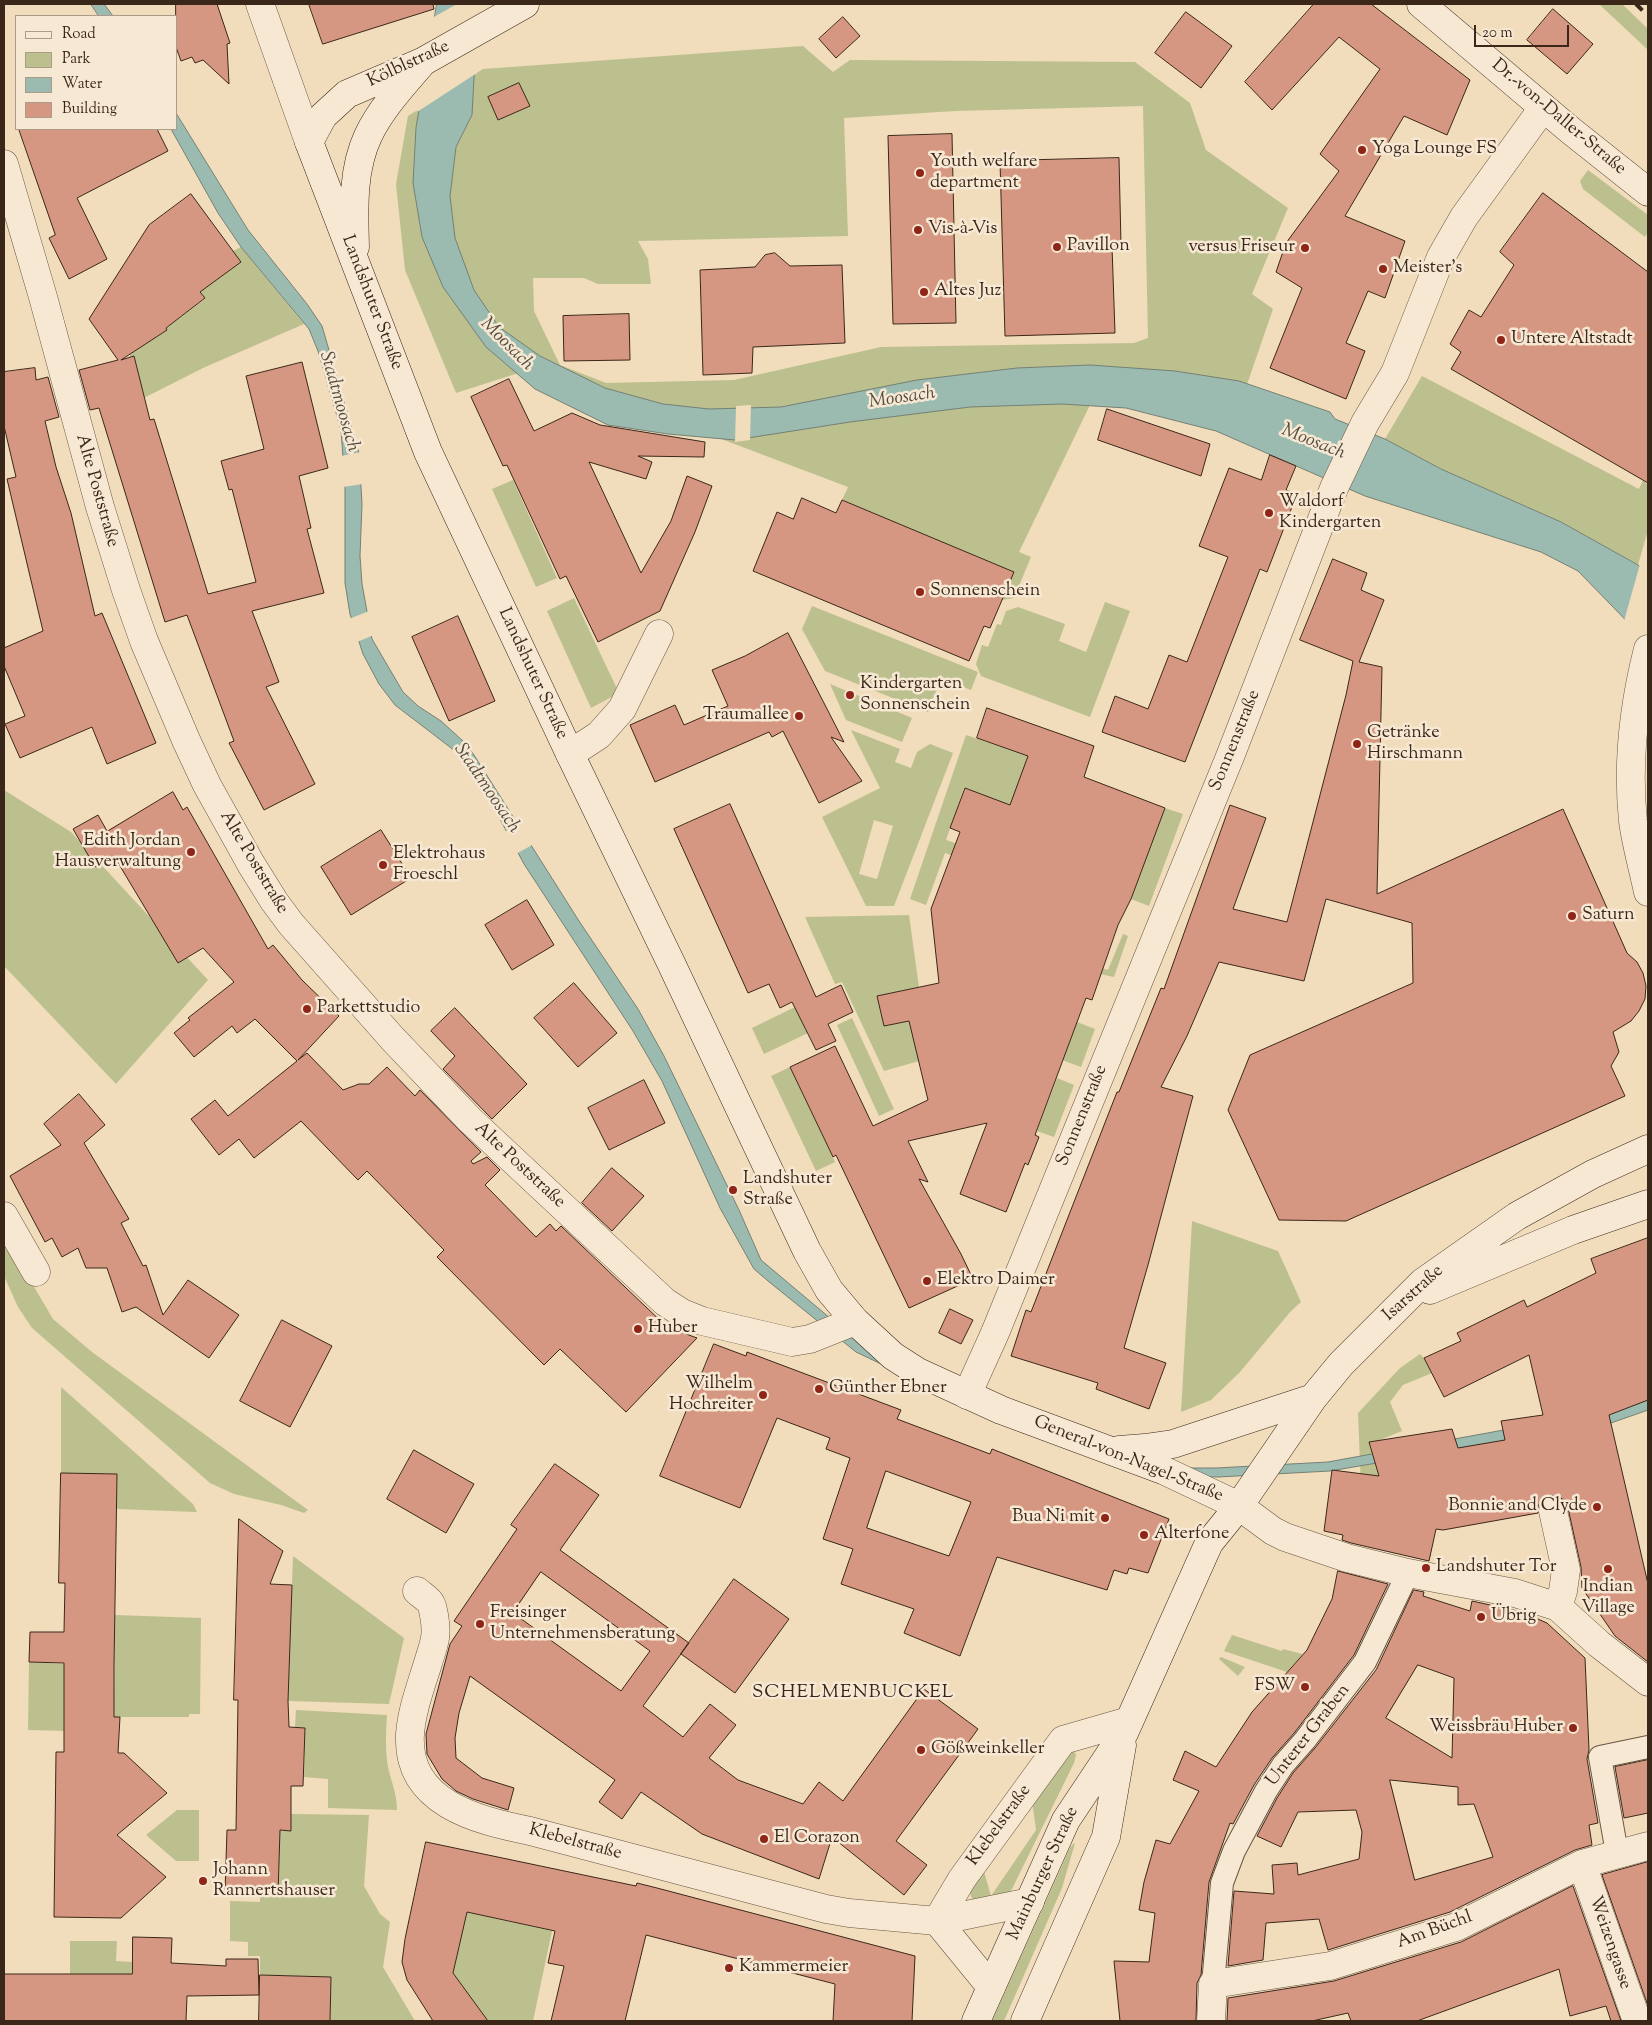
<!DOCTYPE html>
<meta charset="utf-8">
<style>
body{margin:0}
#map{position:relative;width:1652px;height:2025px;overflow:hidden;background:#f1dcbb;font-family:"Sorts Mill Goudy",serif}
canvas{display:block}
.frame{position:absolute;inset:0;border:5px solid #3b2719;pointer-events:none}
.legend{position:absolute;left:15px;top:15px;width:162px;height:115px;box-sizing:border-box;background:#f6e8d3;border:1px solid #ab9b89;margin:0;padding:6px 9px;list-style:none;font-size:15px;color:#3b2719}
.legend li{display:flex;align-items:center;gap:10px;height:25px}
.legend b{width:25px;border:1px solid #ab9b89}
.scale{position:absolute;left:1474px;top:25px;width:95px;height:22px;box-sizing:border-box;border:2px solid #3b2719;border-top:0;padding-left:6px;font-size:15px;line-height:18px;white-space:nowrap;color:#3b2719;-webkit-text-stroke:4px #f6e8d3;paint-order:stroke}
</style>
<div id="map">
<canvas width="1652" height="2025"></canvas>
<div class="frame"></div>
<ul class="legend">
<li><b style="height:6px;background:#f6e8d3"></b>Road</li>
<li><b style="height:14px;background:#bcc08e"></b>Park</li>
<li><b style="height:14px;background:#9bbbb1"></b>Water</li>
<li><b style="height:14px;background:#d69782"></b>Building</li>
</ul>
<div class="scale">20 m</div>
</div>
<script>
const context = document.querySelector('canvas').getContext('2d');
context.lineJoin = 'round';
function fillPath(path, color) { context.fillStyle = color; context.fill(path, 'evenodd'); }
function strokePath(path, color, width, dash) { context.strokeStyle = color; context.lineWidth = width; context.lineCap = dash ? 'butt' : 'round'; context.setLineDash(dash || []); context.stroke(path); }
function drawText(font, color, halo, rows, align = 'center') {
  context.font = font + ' "Sorts Mill Goudy",serif'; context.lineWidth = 5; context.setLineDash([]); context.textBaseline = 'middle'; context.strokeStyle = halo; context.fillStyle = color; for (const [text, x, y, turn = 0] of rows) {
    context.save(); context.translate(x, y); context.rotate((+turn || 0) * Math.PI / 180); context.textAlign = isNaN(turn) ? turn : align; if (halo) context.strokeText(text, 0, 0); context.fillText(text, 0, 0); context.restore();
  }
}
const green = new Path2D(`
 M1599,4H1622L1648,29V50Z
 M803,46L833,72L850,60L1135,62L1190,103L1206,150L1288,208L1252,294L1273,309L1242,399L1103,378L1019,552L1031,557L1014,598L1002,600L1013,572L842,500L848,487L534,368L456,393L405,270L396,184L408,116L483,69ZM1143,106L1148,338L1134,343L881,347L734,380L606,383L560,365L534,311L533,278H584L598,284H651L648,259L638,241L848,236L844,118L955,111Z
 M1588,170L1648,215V232L1645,237L1583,189L1580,181Z
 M241,247L304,324L203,368L124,408L144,397L134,357H130V354L167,330L166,328L205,299L200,292L233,251Z
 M1422,376L1639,489L1643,480L1648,485V530L1638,565L1561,522L1441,469L1385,439Z
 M513,480L557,578L536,587L492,489Z
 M574,598L619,693L591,708L547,611Z
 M1105,602L1130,611L1090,717L981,676L976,664L982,645L988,647L997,624L1001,625L1006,611L1018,607L1065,624L1059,641L1086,652Z
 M812,606L978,672L971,690L941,678L928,712L825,671L802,629Z
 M830,684L912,718L902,742L846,720Z
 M851,730L900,749L895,762L911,768L917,752L930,744L953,753L894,906H866L822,817L880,788ZM874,820L893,826L877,879L859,874Z
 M966,735L1028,756L1016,791L1064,813L993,804L994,799L964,788L946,840L1044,873L1023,882L945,853L926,905L910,899Z
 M4,790L71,832L208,980L116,1084L4,966Z
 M1165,808L1183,814L1149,906L1131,899Z
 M909,915L919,987L877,996L884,1026L926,1018L940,1055L884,1071L842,982L835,984L805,917Z
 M1123,934L1128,936L1114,977L1100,974L1061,955L1108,970Z
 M795,1007L808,1033L764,1054L752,1028Z
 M852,1018L894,1109L879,1116L837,1025Z
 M1077,1022L1095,1029L1081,1067L1062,1060Z
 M790,1067L835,1162L816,1171L771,1076Z
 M1057,1078L1074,1085L1054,1137L1037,1131Z
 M1192,1221L1278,1251L1301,1302L1291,1311L1240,1372L1211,1400L1181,1412Z
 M4,1236L53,1319L92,1352L308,1510L304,1513L281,1505L234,1494L210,1483L32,1328L18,1307L4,1276Z
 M1420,1354L1424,1358L1432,1373L1403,1385L1390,1402L1402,1431L1370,1444L1380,1476L1361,1488L1358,1413L1400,1368Z
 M61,1387L193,1504L197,1512L117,1509V1474L61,1473Z
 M293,1556L404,1638L389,1704L288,1701Z
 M115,1615L201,1618L200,1714H189V1717H114Z
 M1232,1635L1282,1651L1283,1649L1302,1654V1655L1287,1672L1224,1651Z
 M1221,1657L1245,1667L1238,1676L1219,1659Z
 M29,1662L64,1664V1717L70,1731L28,1730Z
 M296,1710L387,1715C386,1732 385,1750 388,1767C391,1781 397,1794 397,1810L328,1808V1779L304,1777L305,1728L295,1727Z
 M1074,1751L1076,1755L1074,1763L1009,1895L973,1901L969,1891L983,1868L991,1896L1036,1830L1032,1800L1071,1753Z
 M177,1810H199V1861H176L146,1835Z
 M291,1814L369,1815L364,1886L380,1914L390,1922L383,1967L415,2021H330L331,1977L260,1975V1956H248V1942L230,1941V1901L260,1902V1894H278L280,1830L291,1831Z
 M1075,1843L1062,1888L1004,2021H992L1070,1848L1073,1844Z
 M467,1912L552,1931L533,2021H482L486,2019L453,1973Z
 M70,1941H117L116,1961L132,1962L130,2021H86L85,1974H70Z`);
const water = new Path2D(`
 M91,4H104L113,16H99Z
 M437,4H478L472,115L456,147L450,196L455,238L474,290L499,327L540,356L605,388L663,404L709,409L781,407L917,380L1017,368L1090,365L1175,371L1239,381L1330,412L1335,419L1385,439L1441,469L1561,522L1638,565L1648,574V643L1578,571L1541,552L1365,496L1216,431L1126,408L1062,404L970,407L850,422L735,440L668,434L608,425L535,389L486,347L443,287L422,237L413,183L416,128Z
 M176,113L248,230L307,304L322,326L359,453L362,504L360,556L362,584L372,639L403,692L418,706L441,721L463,741L474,755L579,921L638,1009L664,1056L739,1210L761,1260L862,1345L1172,1468H1216L1328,1462L1608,1411L1648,1400V1410L1611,1423L1330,1471L1218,1477L1173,1476L1007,1424L856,1352L768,1281L754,1269L720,1208L662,1081L633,1031L524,864L494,808L459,754L395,705L379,684L363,654L350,614L345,583V485L341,430L318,351L309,329L241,247L218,213L171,129H176Z`);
const pier = new Path2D(`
 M457,4H480L477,73L417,112L432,18Z
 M751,405L750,440L735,442L736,406Z
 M361,452L363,484L343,487L341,456Z
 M1640,564L1648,571V645L1624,621Z
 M369,611L374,635L357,642L349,619Z
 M520,823L534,844L516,854L504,832Z`);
const building = new Path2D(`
 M176,4H217L230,43L227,44L229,84L203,60L195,63L192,57L181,61L176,47Z
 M309,4H433L434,9L323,44Z
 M1314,4H1371L1470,80L1447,135L1404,116L1345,216L1405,241L1385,298L1368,291L1346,343L1365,351L1346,399L1270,368L1302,288L1276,272L1286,243L1339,171L1320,154L1380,69L1339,37L1272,110L1245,82Z
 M1553,9L1593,44L1567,74L1527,40Z
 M1186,12L1232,46L1201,88L1155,53Z
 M843,17L860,36L836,58L819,39Z
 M519,83L530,106L498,120L488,97Z
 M19,129H157L168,151L77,198L107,259L69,279L49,238L55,235Z
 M952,134L956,323L893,324L888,136Z
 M1119,158L1121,245L1112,246L1115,333L1005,336L1000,161Z
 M1543,193L1648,272V483L1451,369L1461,352L1450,344L1469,310L1481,317L1514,265L1500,252Z
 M191,194L241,262L200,292L205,298L166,328L167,330L121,360L134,356L150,420L154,419L208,594L256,582L232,489L229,490L221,461L264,449L246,376L302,362L328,468L299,476L311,528L307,529L324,593L252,611L279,682L266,687L315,784L264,810L229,743L234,741L187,615L165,622L99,408L90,410L79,370L118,360L89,319L149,225Z
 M775,253L790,266L842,265L845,343L753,347L752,373L703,375L700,270L755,267L765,255Z
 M629,314L630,360L564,361L563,316Z
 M35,368L36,380L48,377L59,417L45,421L56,467L71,513L95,616L102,613L156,743L107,764L92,727L20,758L5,724L25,716L4,666V648L43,631L7,479L16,477L4,426V372Z
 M509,379L534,431L572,413L600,425L705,442L704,457L638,456L652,462L646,479L589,462L641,573L671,521L687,476L712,486L695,532L660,611L598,642L566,576L560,579L507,465L503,466L471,397Z
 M1107,409L1210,444L1201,476L1098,440Z
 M1270,455L1296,466L1286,490L1297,494L1267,572L1260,569L1185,762L1102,732L1115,696L1148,709L1169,655L1187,662L1228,557L1199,546L1229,468L1261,480Z
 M802,498L836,513L842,500L1014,572L990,628L984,626L969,661L753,571L777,512L793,519Z
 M1333,559L1367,573L1361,590L1384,600L1359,662L1382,667L1377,894L1563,809L1627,953L1637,962L1643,973L1646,986L1645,999L1639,1011L1631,1021L1613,1032L1619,1052L1611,1066L1625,1096L1346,1221L1279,1220L1228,1110L1250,1055L1413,983L1412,923L1326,899L1304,981L1219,962L1187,1036L1161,1087L1193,1096L1148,1265L1124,1348L1166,1363L1149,1409L1096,1389L1098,1383L1011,1356L1026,1310L1031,1312L1117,1092H1119L1161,988L1164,989L1230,805L1266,818L1233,909L1287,922L1346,695L1353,661L1300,640Z
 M458,616L495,701L449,721L412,637Z
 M788,633L844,742L831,737L862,781L819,803L783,731L772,737L769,732L655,782L630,725L675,705L684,725L728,706L712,670L745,656Z
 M987,708L1094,746L1084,777L1165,808L1131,899L1118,925L1092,1000L1086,998L1035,1135L1039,1137L1028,1165L1025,1163L1006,1212L960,1194L987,1123L908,1141L928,1182L919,1179L961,1254L973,1279L909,1308L836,1155L833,1157L790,1067L835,1046L873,1126L928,1100L909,1021L884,1026L877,996L939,983L931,909L960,832L950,828L965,788L1010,805L1028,756L977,738Z
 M173,792L183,810L187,807L268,949L273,945L302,980L339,1016L298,1060L307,1053L343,1090L359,1084H369L387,1067L415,1096L420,1090L481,1152L471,1161L473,1164L487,1157L500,1170L485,1185L536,1237L550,1224L556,1231L561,1226L667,1327L697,1338L626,1412L560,1349L544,1365L437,1257L444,1250L367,1171L358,1180L301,1121L254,1158L239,1139L219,1155L191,1119L215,1100L228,1116L297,1061L255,1019L237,1033L232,1026L194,1057L174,1033L190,1020L188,1018L234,982L203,948L178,963L114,856L95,867L73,829L98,815L107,831Z
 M730,804L816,997L841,985L853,1012L828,1024L836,1041L816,1050L792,1002L780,1008L769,984L748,993L674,829Z
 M381,830L411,878L351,915L321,867Z
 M527,900L554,945L512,970L485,925Z
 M574,983L617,1033L578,1067L534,1018Z
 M455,1008L527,1084L492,1119L443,1069L455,1056L431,1031Z
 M644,1080L665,1123L609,1150L588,1108Z
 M79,1094L105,1125L84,1143L129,1219L121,1223L143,1266L146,1265L163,1315L188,1280L239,1315L209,1358L136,1307L122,1312L107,1268H86L78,1248L62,1257L52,1238L45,1242L10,1176L61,1145L44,1124Z
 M612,1168L644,1196L612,1231L582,1203Z
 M1648,1238V1400L1609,1415L1648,1584V1662L1615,1636L1582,1588L1581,1567L1568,1508L1565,1501L1558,1496H1550L1543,1499L1538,1506V1513L1443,1530L1436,1529L1429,1561L1351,1543L1342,1540L1343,1535L1324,1531L1332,1470L1379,1476L1369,1442L1452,1429L1458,1448L1505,1440L1501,1421L1543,1415L1529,1355L1444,1397L1424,1358L1461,1341L1457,1333L1524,1300L1527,1307L1596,1273L1591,1259Z
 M950,1309L973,1320L961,1344L939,1333Z
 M282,1320L332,1346L290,1427L240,1401Z
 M714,1344L746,1356L747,1352L901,1410L897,1419L990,1454L992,1449L1169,1519L1148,1573L1129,1568L1127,1574L1114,1570L1107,1590L997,1557L960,1656L904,1633L914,1609L841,1584L853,1549L823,1539L850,1458L826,1449L830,1438L777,1418L740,1508L660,1476ZM886,1471L971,1502L949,1556L867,1528Z
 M414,1450L474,1484L446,1533L387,1499Z
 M555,1464L599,1495L560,1550L689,1643L643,1706L683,1737L710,1704L736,1725L709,1758L738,1780L803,1804L819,1782L843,1801L924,1689L978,1729L896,1841L927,1865L904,1895L832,1837L819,1879L702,1834L641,1792L622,1819L599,1802L615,1780L470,1676L459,1713L455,1738L456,1758L482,1778L514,1788L508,1810L473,1799L456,1791L442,1779L427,1754L426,1734L450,1644L462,1626L454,1621L517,1529L511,1525ZM541,1572L650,1651L621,1691L513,1613Z
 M61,1473L117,1474L114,1666V1717H120L118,1753H124L167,1793L117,1835L166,1877L121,1918L54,1917L56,1752H64V1663L29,1662L30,1632H64L65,1583H59Z
 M239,1519L283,1551L270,1584L292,1585L288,1701L289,1727L305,1728L303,1786H291V1831L280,1830L278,1894L225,1893L227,1830H236L238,1700H234Z
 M1338,1571L1388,1584L1354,1655L1295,1732L1272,1758L1254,1785L1233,1824L1230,1823L1209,1882L1201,1975L1197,1983L1196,2021H1120L1114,1961L1149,1962L1155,1913L1139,1910L1144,1882L1156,1840L1170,1844L1199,1791L1173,1780L1185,1751L1216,1767L1252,1712L1307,1650L1332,1599Z
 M734,1579L789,1619L735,1693L681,1654Z
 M1414,1590L1424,1592L1423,1596L1470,1611L1472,1601L1522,1612L1547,1623L1585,1658L1589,1750L1587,1759L1598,1823L1589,1825L1592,1845L1575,1850L1450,1912L1328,1950L1319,1919L1266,1923L1263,1960L1228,1966L1234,1891L1274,1894L1272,1865L1297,1863L1298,1875L1359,1859L1362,1832L1356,1810L1298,1812L1281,1847L1257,1836L1277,1798L1293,1773L1315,1748L1376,1670ZM1418,1665L1454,1678L1452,1758L1386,1718ZM1390,1780L1458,1787V1805L1474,1804L1493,1857L1415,1880Z
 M1648,1760V1813L1624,1818L1615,1767Z
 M426,1842L636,1886L637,1883L657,1888L915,1956L912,2021H833L835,1984L646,1935L625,2021H551L564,1966L548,1963L555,1931L467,1912L453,1973L488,2021H433L407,1980L402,1962L405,1939Z
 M1648,1862V2006L1602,1875Z
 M1573,1886L1621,2021H1611L1606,2006L1570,2016L1559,1969L1417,2021H1351L1348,2013L1312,2021H1227L1228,1998L1334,1981L1461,1942Z
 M133,1937L172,1938L171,1963L226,1966V1959H258L259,1995L187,1996L186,2021H4V1974H132Z
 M260,1975L331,1977L330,2021H259Z`);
const pedestrian = new Path2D(`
 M1617,1853L1600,1757L1648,1747
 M1213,1984L1222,1883L1234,1851L1266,1791L1283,1765L1305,1740L1365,1662L1408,1573`);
const minor = new Path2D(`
 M260,4L309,142
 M4,164L43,297L100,507L126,590L144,641L186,740L207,785L251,864L274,901L291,924L392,1038L469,1119L665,1302L682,1313L702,1321L792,1342L810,1339L855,1321
 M1648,649C1634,704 1627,764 1633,821C1636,844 1643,868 1648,892
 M570,754L599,735L622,709L659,634
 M4,1216L36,1272
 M967,1395L995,1333L1231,754L1334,488L1365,423L1395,373L1441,257L1464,217L1543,108
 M1239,1506L1273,1531L1285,1537L1347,1558L1408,1573L1515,1593L1558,1607L1599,1644L1648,1682
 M1553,1511L1566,1570L1563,1591L1558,1607
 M417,1591C421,1595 429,1599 431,1604C433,1607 433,1612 434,1615C438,1637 434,1643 428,1663C421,1686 412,1709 410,1734C406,1803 476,1820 530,1831L826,1909L849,1913L937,1921L1030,1902
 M1582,1864L1637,2021
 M937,1921L962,1879L1063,1740L1129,1721
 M937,1921L991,1987
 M1211,2021L1213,1984L1330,1966L1456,1927L1582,1864L1648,1846`);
const secondary = new Path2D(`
 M525,4L424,61L347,94L323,116L309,142L428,452L570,754L671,963L807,1251L829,1290L855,1321L893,1356L918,1372L1001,1410L1165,1471L1239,1506
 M1421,4L1570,130L1648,192
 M355,247C354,210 352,170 368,136C380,110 402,86 421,64
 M1430,1290L1573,1230L1648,1204
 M1119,1450L1145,1448L1173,1444L1313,1398
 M976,2021L1066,1820L1124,1733L1209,1543L1239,1506L1313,1398L1341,1364L1423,1282L1517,1216L1593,1174L1648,1149
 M1025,2021L1106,1837L1122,1745`);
const rail = new Path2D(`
 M1636,4L1648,16`);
const markers = [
 [1362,150,5,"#8f2418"],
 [920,173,5,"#8f2418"],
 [918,230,5,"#8f2418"],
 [1057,247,5,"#8f2418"],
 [1305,248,5,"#8f2418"],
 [1383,269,5,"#8f2418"],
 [924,292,5,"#8f2418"],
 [1501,340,5,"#8f2418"],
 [1269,513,5,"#8f2418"],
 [920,592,5,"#8f2418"],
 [850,695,5,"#8f2418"],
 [799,716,5,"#8f2418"],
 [1357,744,5,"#8f2418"],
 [191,852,5,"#8f2418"],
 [383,865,5,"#8f2418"],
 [1572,916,5,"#8f2418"],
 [307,1009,5,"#8f2418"],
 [733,1190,5,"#8f2418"],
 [927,1281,5,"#8f2418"],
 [638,1329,5,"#8f2418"],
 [819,1389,5,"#8f2418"],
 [763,1395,5,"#8f2418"],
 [1597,1507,5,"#8f2418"],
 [1105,1518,5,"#8f2418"],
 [1144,1535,5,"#8f2418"],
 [1426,1568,5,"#8f2418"],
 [1608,1569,5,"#8f2418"],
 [1481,1617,5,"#8f2418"],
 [480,1624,5,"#8f2418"],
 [1305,1687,5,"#8f2418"],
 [1573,1728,5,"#8f2418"],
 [921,1750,5,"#8f2418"],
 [764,1839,5,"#8f2418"],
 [203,1881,5,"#8f2418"],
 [729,1968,5,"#8f2418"]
];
const streetNames = [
 ["Kölblstraße",409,65,-25],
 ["Dr.-von-Daller-Straße",1558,118,40],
 ["Landshuter Straße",371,303,69],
 ["Alte Poststraße",96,491,74],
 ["Landshuter Straße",532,674,65],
 ["Sonnenstraße",1236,741,-68],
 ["Alte Poststraße",253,863,59],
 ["Sonnenstraße",1083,1116,-68],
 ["Alte Poststraße",519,1166,43],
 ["Isarstraße",1414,1294,-42],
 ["General-von-Nagel-Straße",1128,1460,22],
 ["Unterer Graben",1309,1736,-52],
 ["Klebelstraße",1000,1826,-54],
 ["Klebelstraße",575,1843,15],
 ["Mainburger Straße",1044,1874,-65],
 ["Am Büchl",1435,1931,-20],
 ["Weizengasse",1609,1943,71]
];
const poiNames = [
 ["Yoga Lounge FS",1372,150],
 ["Youth welfare",930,163],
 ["department",930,184],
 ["Vis-à-Vis",928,230],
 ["Pavillon",1067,247],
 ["versus Friseur",1295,248,"right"],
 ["Meister’s",1393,269],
 ["Altes Juz",934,292],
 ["Untere Altstadt",1511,340],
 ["Waldorf",1279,503],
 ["Kindergarten",1279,524],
 ["Sonnenschein",930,592],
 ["Kindergarten",860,685],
 ["Sonnenschein",860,706],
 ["Traumallee",789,716,"right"],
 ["Getränke",1367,734],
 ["Hirschmann",1367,755],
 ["Edith Jordan",181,842,"right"],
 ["Hausverwaltung",181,863,"right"],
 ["Elektrohaus",393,855],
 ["Froeschl",393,876],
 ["Saturn",1582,916],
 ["Parkettstudio",317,1009],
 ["Landshuter",743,1180],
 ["Straße",743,1201],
 ["Elektro Daimer",937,1281],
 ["Huber",648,1329],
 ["Wilhelm",753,1385,"right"],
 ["Hochreiter",753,1406,"right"],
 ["Günther Ebner",829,1389],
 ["Bonnie and Clyde",1587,1507,"right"],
 ["Bua Ni mit",1095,1518,"right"],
 ["Alterfone",1154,1535],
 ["Landshuter Tor",1436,1568],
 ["Indian",1608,1588,"center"],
 ["Village",1608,1609,"center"],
 ["Freisinger",490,1614],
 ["Unternehmensberatung",490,1635],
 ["Übrig",1491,1617],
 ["FSW",1295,1687,"right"],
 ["Weissbräu Huber",1563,1728,"right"],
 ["Gößweinkeller",931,1750],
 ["El Corazon",774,1839],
 ["Johann",213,1871],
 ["Rannertshauser",213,1892],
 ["Kammermeier",739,1968]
];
const waterNames = [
 ["Moosach",506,345,45],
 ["Moosach",902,399,-8],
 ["Stadtmoosach",338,402,74],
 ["Moosach",1313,443,22],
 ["Stadtmoosach",486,789,56]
];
const neighbourhoodNames = [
 ["SCHELMENBUCKEL",853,1694]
];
fillPath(green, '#bcc08e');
fillPath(water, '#9bbbb1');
strokePath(water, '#758074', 1);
fillPath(pier, '#f1dcbb');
fillPath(building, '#d69782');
strokePath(building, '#3b2719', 1);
strokePath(pedestrian, '#685442', 24);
strokePath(minor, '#685442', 29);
strokePath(secondary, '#3b2719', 29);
strokePath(pedestrian, '#f6e8d3', 22);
strokePath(minor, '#f6e8d3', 28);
strokePath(secondary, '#f6e8d3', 28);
strokePath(rail, '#3b2719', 4, [9, 9]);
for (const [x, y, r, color] of markers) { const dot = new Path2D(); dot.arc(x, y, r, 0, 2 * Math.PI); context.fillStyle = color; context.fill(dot); strokePath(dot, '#f6e8d3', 2); }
drawText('18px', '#3b2719', '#f6e8d3', streetNames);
drawText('18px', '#3b2719', '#f6e8d3', poiNames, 'left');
drawText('italic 19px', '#534c3f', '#f6e8d3', waterNames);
context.letterSpacing = '1px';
drawText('19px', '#3b2719', '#f6e8d3', neighbourhoodNames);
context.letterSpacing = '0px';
</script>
